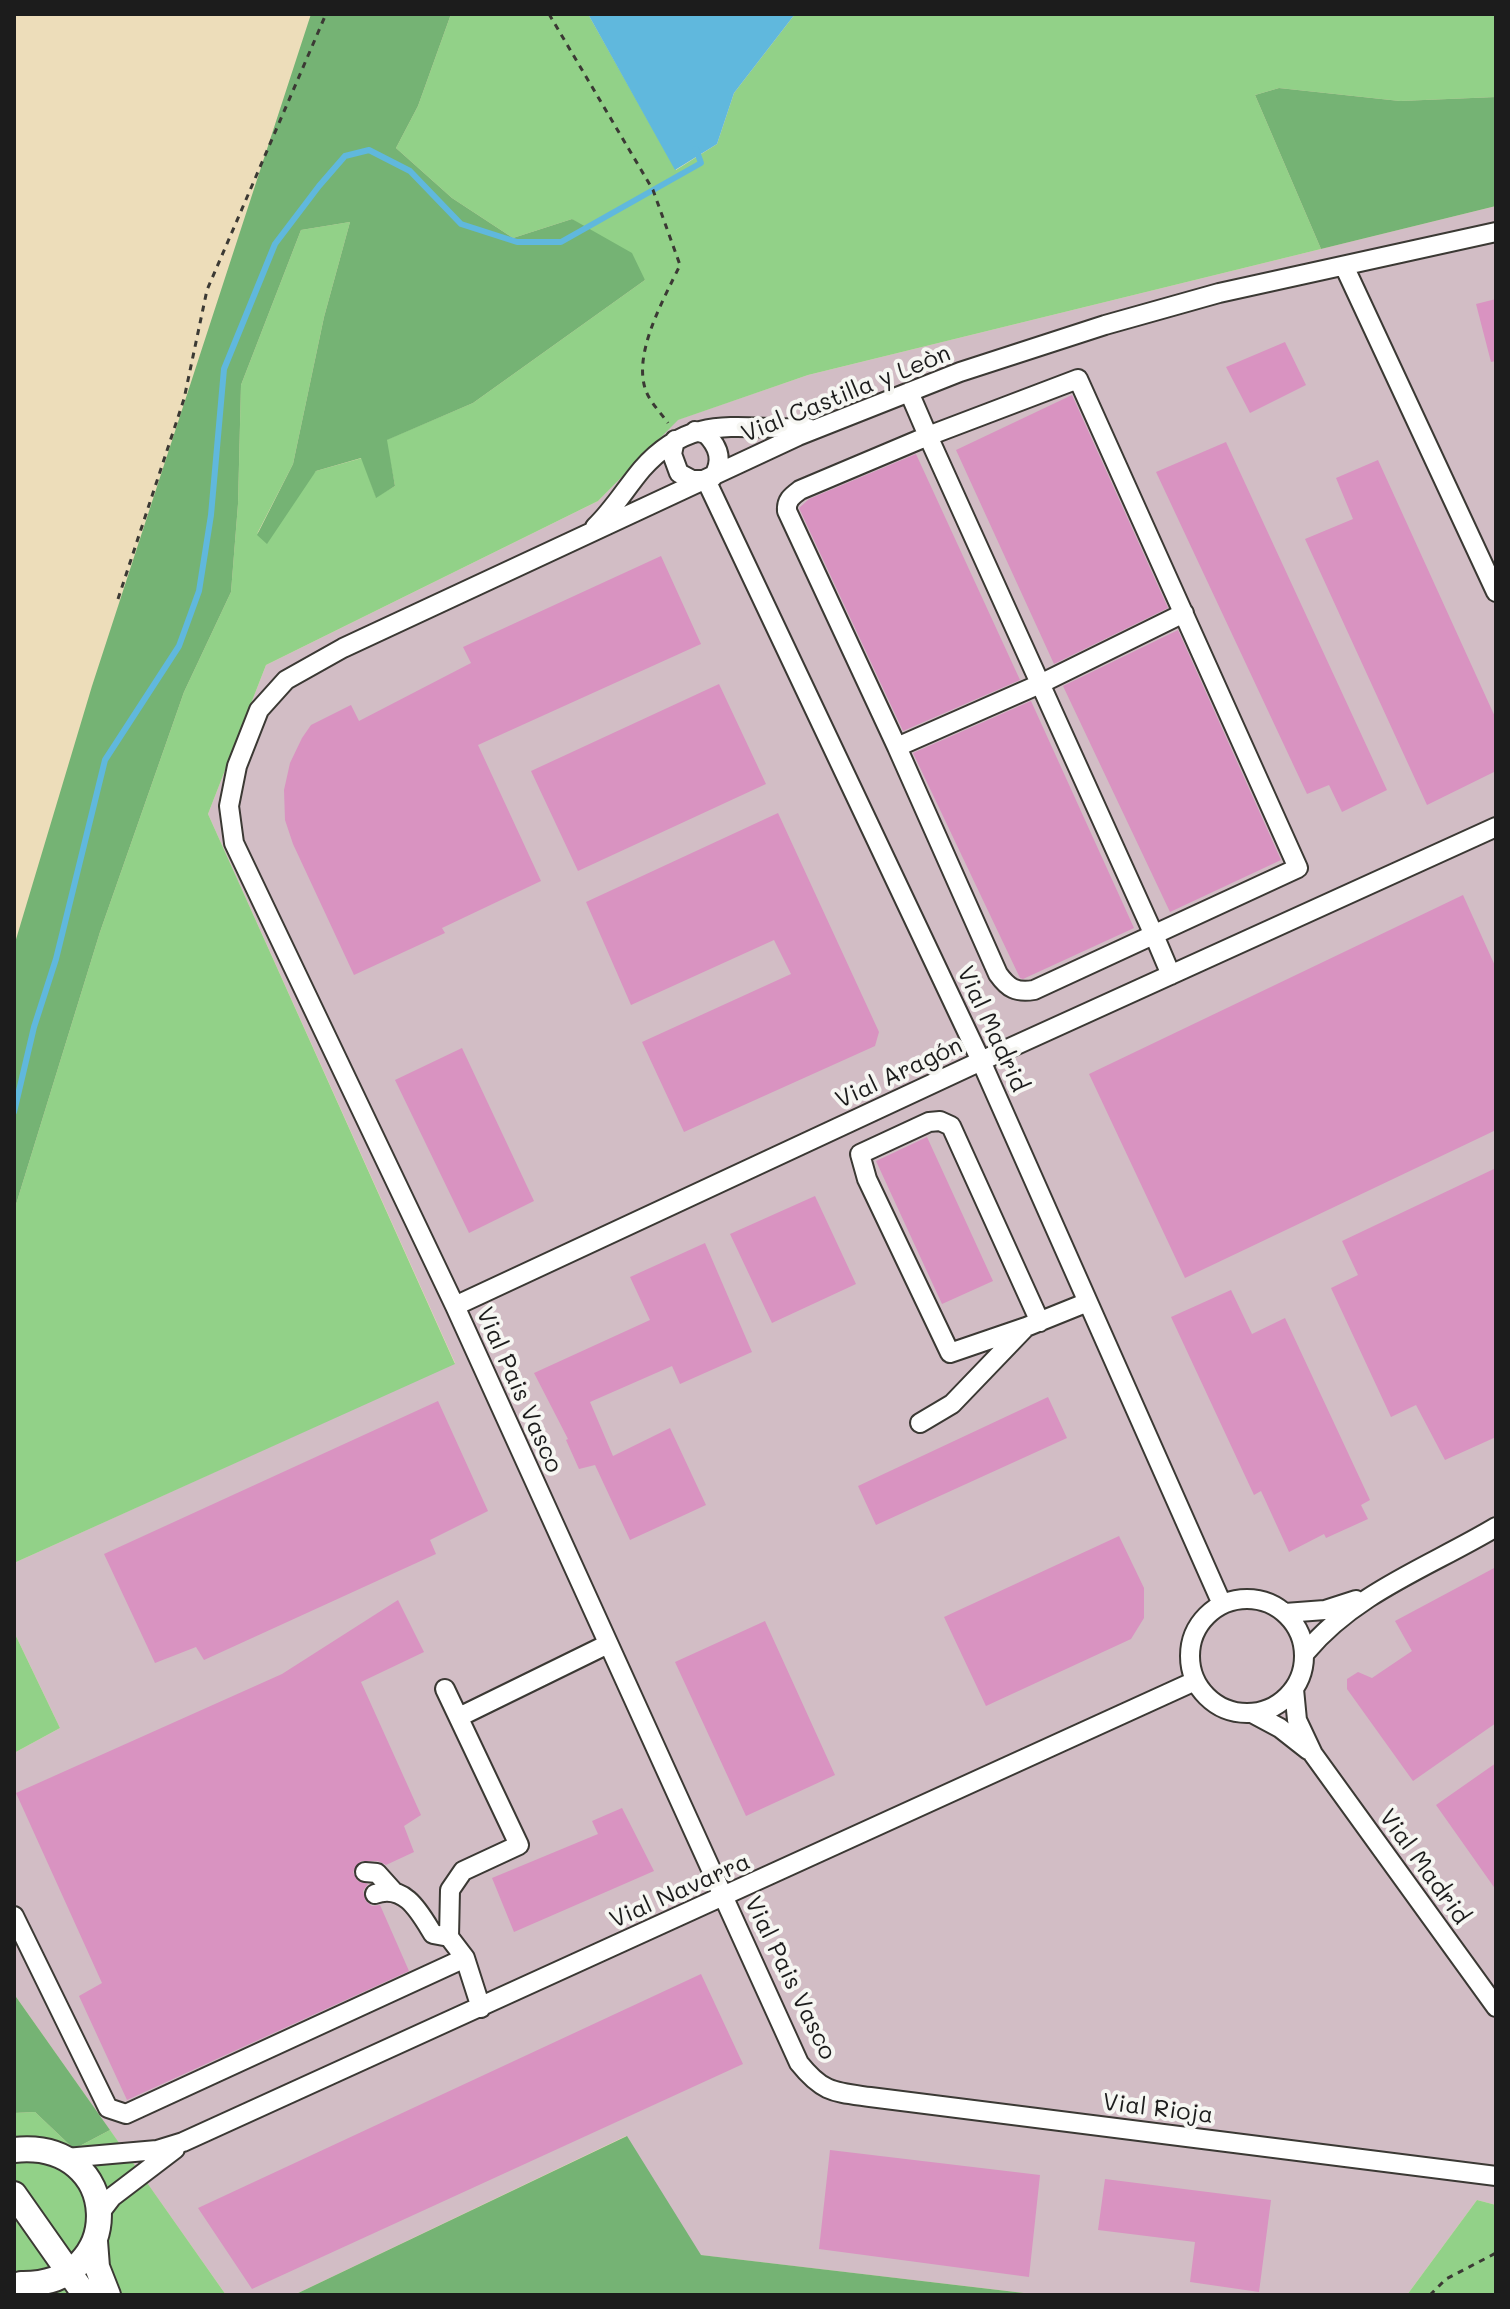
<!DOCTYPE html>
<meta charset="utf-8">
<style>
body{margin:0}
#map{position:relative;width:1510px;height:2309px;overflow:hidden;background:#edddba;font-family:Mali,sans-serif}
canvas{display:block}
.frame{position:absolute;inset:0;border:16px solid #1c1c1c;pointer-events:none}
</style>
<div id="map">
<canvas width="1510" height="2309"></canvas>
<div class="frame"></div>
</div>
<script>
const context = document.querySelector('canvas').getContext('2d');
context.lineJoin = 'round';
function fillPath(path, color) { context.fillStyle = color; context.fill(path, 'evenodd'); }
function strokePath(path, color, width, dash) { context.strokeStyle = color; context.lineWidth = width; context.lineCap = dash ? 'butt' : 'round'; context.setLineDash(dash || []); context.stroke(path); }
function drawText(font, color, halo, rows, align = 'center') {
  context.font = font + ' Mali,sans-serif'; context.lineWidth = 8; context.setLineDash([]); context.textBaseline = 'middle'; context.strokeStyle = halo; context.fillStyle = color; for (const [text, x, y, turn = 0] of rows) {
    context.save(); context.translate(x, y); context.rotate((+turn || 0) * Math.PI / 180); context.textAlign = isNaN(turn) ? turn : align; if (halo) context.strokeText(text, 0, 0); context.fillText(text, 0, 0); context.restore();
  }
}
const industrial = new Path2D(`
 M1496,206V2205L1477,2200L1407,2295H1041L700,2255L626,2136L294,2295H226L14,1994V1753L60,1728L14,1632V1563L455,1363L208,814L266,665L598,501L677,420L808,375Z`);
const green = new Path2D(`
 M451,14H588L676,170L717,144L734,93L795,14H1496V97L1400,101L1279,88L1255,95L1321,249L808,375L678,420L598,501L266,665L208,814L455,1364L14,1563V1211L100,932L184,692L231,592L238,504L241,385L301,230L350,222L324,317L293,464L257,534L316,471L362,458L376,497L395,486L386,440L473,403L645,280L572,219L513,238L452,198L396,148L418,106Z
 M14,1632L60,1728L14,1753Z
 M35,2112L74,2149L110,2130L226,2295H14V2113Z
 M1477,2200L1496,2205V2295H1407Z`);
const forest = new Path2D(`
 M311,14H451L418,106L396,148L452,198L513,238L572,219L632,253L645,280L473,403L387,440L395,486L376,498L361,458L316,471L267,544L257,535L293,464L324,317L350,222L301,230L241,385L238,504L231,592L184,692L100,932L14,1211V946L92,686Z
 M1279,88L1400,101L1496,97V206L1321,249L1255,95Z
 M14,1994L110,2130L74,2149L35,2112L14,2113Z
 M627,2136L701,2255L1041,2295H294Z`);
const water = new Path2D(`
 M588,14H795L734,93L717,144L675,170Z`);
const stream = new Path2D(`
 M14,1112L34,1027L56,959L105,760L179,646L199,591L211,515L224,369L275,244L319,186L345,156L369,150L410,171L461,224L517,242H561L701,163L696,149`);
const building = new Path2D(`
 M1496,299V361L1491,362L1476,304Z
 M1285,342L1306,385L1250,413L1226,367Z
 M1072,395L1168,608L1054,664L956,450Z
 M1226,442L1387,790L1342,812L1329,785L1307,794L1156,472Z
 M916,454L1020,680L903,731L799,508L809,499Z
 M1378,460L1496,719V771L1427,805L1305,539L1353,519L1336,478Z
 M661,556L701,644L478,745L541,881L442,928L445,933L354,975L293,844L285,820L284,790L290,763L302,738L311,725L351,705L359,721L471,663L463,647Z
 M1178,630L1281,860L1170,912L1063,686Z
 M719,684L766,784L578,871L531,771Z
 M1031,701L1134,928L1023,979L1020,978L913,753Z
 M778,813L879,1032L875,1046L684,1132L642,1042L791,974L774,940L631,1005L586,902Z
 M1463,895L1496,968V1130L1185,1278L1089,1074Z
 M462,1048L534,1201L469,1233L395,1080Z
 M927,1137L993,1281L942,1304L876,1161Z
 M1496,1168V1437L1445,1460L1416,1405L1391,1417L1331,1288L1358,1275L1342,1241Z
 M815,1196L856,1284L772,1323L730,1234Z
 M705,1243L752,1352L680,1384L672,1366L590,1402L613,1456L670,1428L706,1505L630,1540L595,1465L579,1469L566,1440L568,1439L534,1373L650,1320L630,1277Z
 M1231,1290L1252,1334L1285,1318L1370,1500L1361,1505L1368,1519L1326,1538L1324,1534L1289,1552L1261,1491L1254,1495L1171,1317Z
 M1048,1397L1067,1438L876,1525L858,1486Z
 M438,1401L488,1511L430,1540L436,1554L204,1660L196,1647L155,1663L104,1554Z
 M1119,1536L1144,1588V1618L1131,1639L986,1706L944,1617Z
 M1496,1567V1723L1413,1781L1347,1689V1679L1358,1672L1372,1678L1412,1651L1395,1621Z
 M398,1600L424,1652L361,1682L421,1815L404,1826L414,1852L386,1865L378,1861H361L353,1872L358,1881L368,1884L363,1891L366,1901L372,1906L380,1905L409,1971L127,2100L79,1996L102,1983L16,1793L282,1674Z
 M765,1621L835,1775L746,1816L675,1662Z
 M1496,1763V1890L1436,1805Z
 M622,1808L654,1871L514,1932L492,1878L598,1834L592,1821Z
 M701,1974L743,2064L252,2289L198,2208Z
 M830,2150L1040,2175L1029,2277L819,2249Z
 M1105,2179L1271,2200L1259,2292L1190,2282L1195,2242L1098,2230Z`);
const path = new Path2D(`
 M549,14L653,190L680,265C664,299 632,354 646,391C650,402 661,413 668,423
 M118,599L184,399L207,290L326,14
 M1430,2295L1446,2279L1496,2253`);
const minor = new Path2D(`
 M1496,232L1219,293L1105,325L960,372L798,436L343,648L286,680L259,710L237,766L229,806L234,843L455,1306L799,2063C823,2093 834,2092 870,2097L1496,2176
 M1345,268L1496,592
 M909,392L928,436L800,490C792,496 786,500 787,511L897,747L1040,684L1184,613
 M695,431L706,434C719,447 723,461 713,477
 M675,440L672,454L679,473L692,480H706L981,1061L1222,1604
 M595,527C613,510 626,488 642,469C693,411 740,431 808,428
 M897,747L998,974C1008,988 1016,993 1034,990L1298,868L1078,379L928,436L1154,935L1171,975
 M455,1306L981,1061L1496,827
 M1026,1327L950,1353L867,1179L860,1154L929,1122L940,1121L951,1126L1040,1322
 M920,1423L952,1404L1026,1327L1088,1302
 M1190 1656a57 57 0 1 1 114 0a57 57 0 1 1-114 0Z
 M1285,1613L1325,1610L1356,1600
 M1306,1652C1356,1592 1431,1566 1496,1527
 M445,1689L519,1845L463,1871L450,1890L449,1937L465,1958L481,2008
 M1294,1689L1297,1720L1313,1754L1496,2007
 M1252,1713L1280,1728L1308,1750
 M459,1717L608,1644
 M365,1872L377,1873L395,1893
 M375,1894C405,1883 420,1913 433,1934L449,1937
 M14,1916L108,2108L126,2114L465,1958
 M66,2158L157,2150L183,2142L1195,1681
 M99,2214L112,2197L175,2149`);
const major = new Path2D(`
 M14,2150C124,2138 128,2286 21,2284
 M14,2194L85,2295
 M95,2241L97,2267L108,2295`);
const streetNames = [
 ["Vial Castilla y Leòn",846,394,-22],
 ["Vial Madrid",992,1029,65],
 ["Vial Aragón",899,1073,-25],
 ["Vial Pais Vasco",519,1390,66],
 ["Vial Madrid",1424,1867,54],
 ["Vial Navarra",680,1891,-24],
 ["Vial Pais Vasco",790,1978,64],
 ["Vial Rioja",1158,2109,7]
];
fillPath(industrial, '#d2bdc5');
fillPath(green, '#92d188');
fillPath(forest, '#75b374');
fillPath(water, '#60b8dd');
strokePath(stream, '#60b8dd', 6);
fillPath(building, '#d993c1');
strokePath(minor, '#3b3934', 22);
strokePath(major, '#3b3934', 28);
strokePath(path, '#3b3934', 3, [6, 6]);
strokePath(minor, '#fff', 18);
strokePath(major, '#fff', 24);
drawText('24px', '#1c1c1c', '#f6f6f2', streetNames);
</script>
